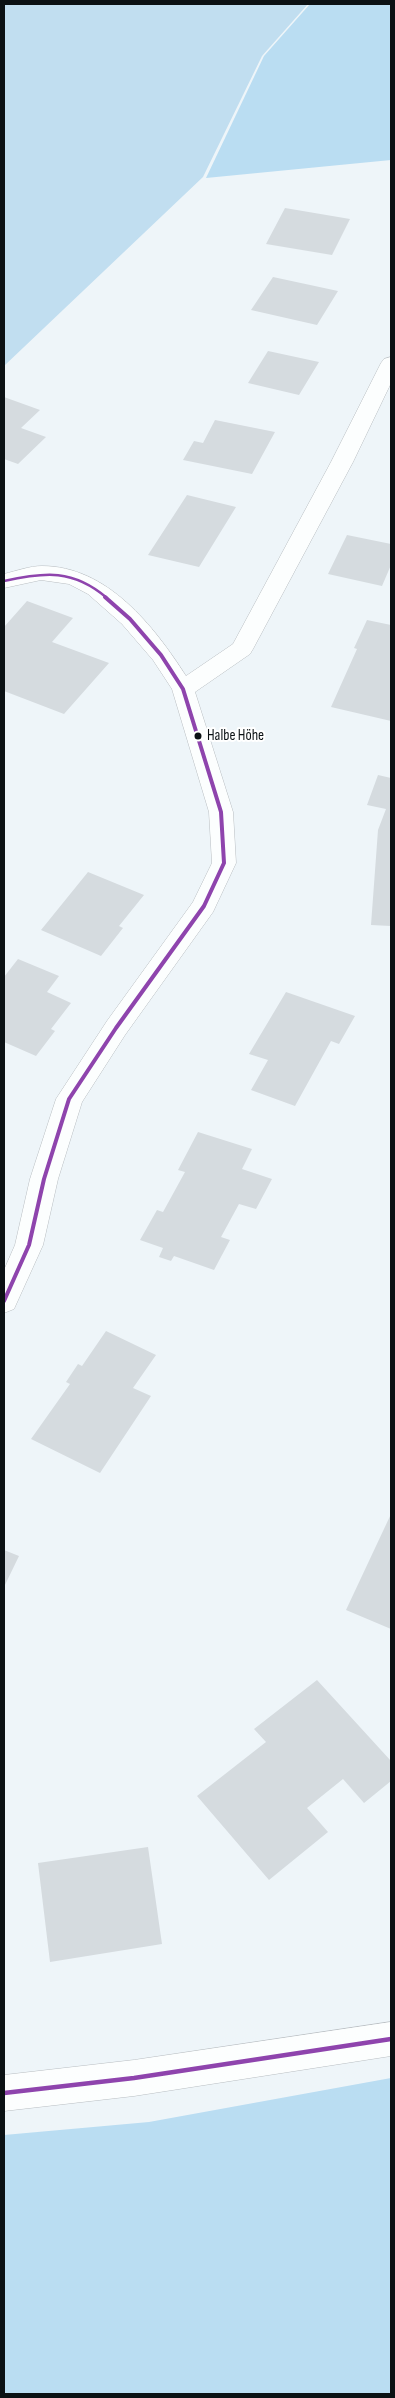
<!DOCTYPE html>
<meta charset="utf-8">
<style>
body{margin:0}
#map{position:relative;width:395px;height:2398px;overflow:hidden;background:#eef5f9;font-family:"Sofia Sans Condensed",sans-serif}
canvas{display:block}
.frame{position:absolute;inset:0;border:5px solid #0b1114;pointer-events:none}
</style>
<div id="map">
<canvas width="395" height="2398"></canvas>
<div class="frame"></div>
</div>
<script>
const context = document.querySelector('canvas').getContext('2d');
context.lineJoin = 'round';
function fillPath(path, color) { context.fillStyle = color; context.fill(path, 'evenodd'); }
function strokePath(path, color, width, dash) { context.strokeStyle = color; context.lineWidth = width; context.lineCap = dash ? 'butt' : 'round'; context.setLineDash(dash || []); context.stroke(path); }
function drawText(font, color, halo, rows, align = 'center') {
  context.font = font + ' "Sofia Sans Condensed",sans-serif'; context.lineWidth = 4; context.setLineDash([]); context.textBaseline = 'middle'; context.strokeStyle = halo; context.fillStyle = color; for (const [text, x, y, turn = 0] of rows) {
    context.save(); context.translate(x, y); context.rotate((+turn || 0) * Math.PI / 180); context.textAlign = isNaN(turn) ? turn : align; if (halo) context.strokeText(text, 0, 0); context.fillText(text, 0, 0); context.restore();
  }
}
const green = new Path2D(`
 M4,4H308L262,56L203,177L4,366Z`);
const forest = new Path2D(`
 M310,4H391V160L206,178L264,56Z
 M391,2078V2394H4V2135L149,2122Z`);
const building = new Path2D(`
 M285,208L350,219L332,255L266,244Z
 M273,277L338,291L317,325L251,310Z
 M268,351L319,362L299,395L248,383Z
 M4,397L40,410L21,428L46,437L18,464L4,459Z
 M215,420L275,432L252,474L183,460L194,441L203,443Z
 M187,495L236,507L199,567L148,555Z
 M347,535L391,544V565L382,586L328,574Z
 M27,601L73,618L52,642L109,663L64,714L4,691V627Z
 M367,620L391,625V721L331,707L357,649L354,648Z
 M378,775L391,778V926L371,925L378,830L386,809L367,805Z
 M88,872L144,895L119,926L123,928L101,956L41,930Z
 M18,959L59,976L47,992L71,1003L51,1029L55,1031L36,1056L4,1042V977Z
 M286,992L355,1016L339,1044L331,1041L295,1106L251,1090L268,1060L249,1054Z
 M198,1132L252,1149L242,1169L272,1179L256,1209L239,1204L221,1237L230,1240L214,1270L174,1256L171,1261L159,1257L163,1248L140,1240L157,1210L163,1212L185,1172L178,1170Z
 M106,1331L156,1355L133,1388L151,1396L100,1473L31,1439L70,1384L66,1382L78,1364L82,1366Z
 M391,1514V1629L346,1610Z
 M4,1550L19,1556L4,1587Z
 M317,1680L391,1761V1781L364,1803L343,1779L307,1808L328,1832L269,1880L197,1796L266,1742L254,1729Z
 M148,1847L162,1944L50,1962L38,1863Z`);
const minor = new Path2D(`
 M391,357V383L353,462L253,649L250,654L195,692L233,812L236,863L213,912L125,1035L82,1102L58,1179L43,1245L14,1309L4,1313V1270L15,1245L30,1179L56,1099L107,1021L193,902L212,863L209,812L172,689L153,660L122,624L88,594L69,584L41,580L4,588V574C16,571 30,566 42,566C107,566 154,626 186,676L233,644L331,462L381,363L384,359Z`);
const secondary = new Path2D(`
 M391,2022V2056L134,2096L4,2111V2075L134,2060Z`);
const bus1Far2 = new Path2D(`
 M4,581C45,572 73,569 107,598`);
const bus1Far1 = new Path2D(`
 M4,1301L29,1245L44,1179L69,1099L116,1028L204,906L224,863L221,812L183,689L161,655L130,619L105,597`);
const bus1 = new Path2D(`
 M4,2093L134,2078L391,2039`);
const markers = [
 [198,736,4.5,"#0b1114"]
];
const busNames = [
 ["Halbe Höhe",207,736]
];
fillPath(green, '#c1def0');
fillPath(forest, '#baddf2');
fillPath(building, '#d5dbdf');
strokePath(minor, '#b8bdc1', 1);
strokePath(secondary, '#b8bdc1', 1);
fillPath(minor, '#fcfefe');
fillPath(secondary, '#fcfefe');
strokePath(bus1Far2, '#8e44ad', 2.5);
strokePath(bus1Far1, '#8e44ad', 4);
strokePath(bus1, '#8e44ad', 4.5);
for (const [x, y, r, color] of markers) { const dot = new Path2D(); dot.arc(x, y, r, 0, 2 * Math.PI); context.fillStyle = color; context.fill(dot); strokePath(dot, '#fff', 2); }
drawText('15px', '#0b1114', '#fff', busNames, 'left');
</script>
